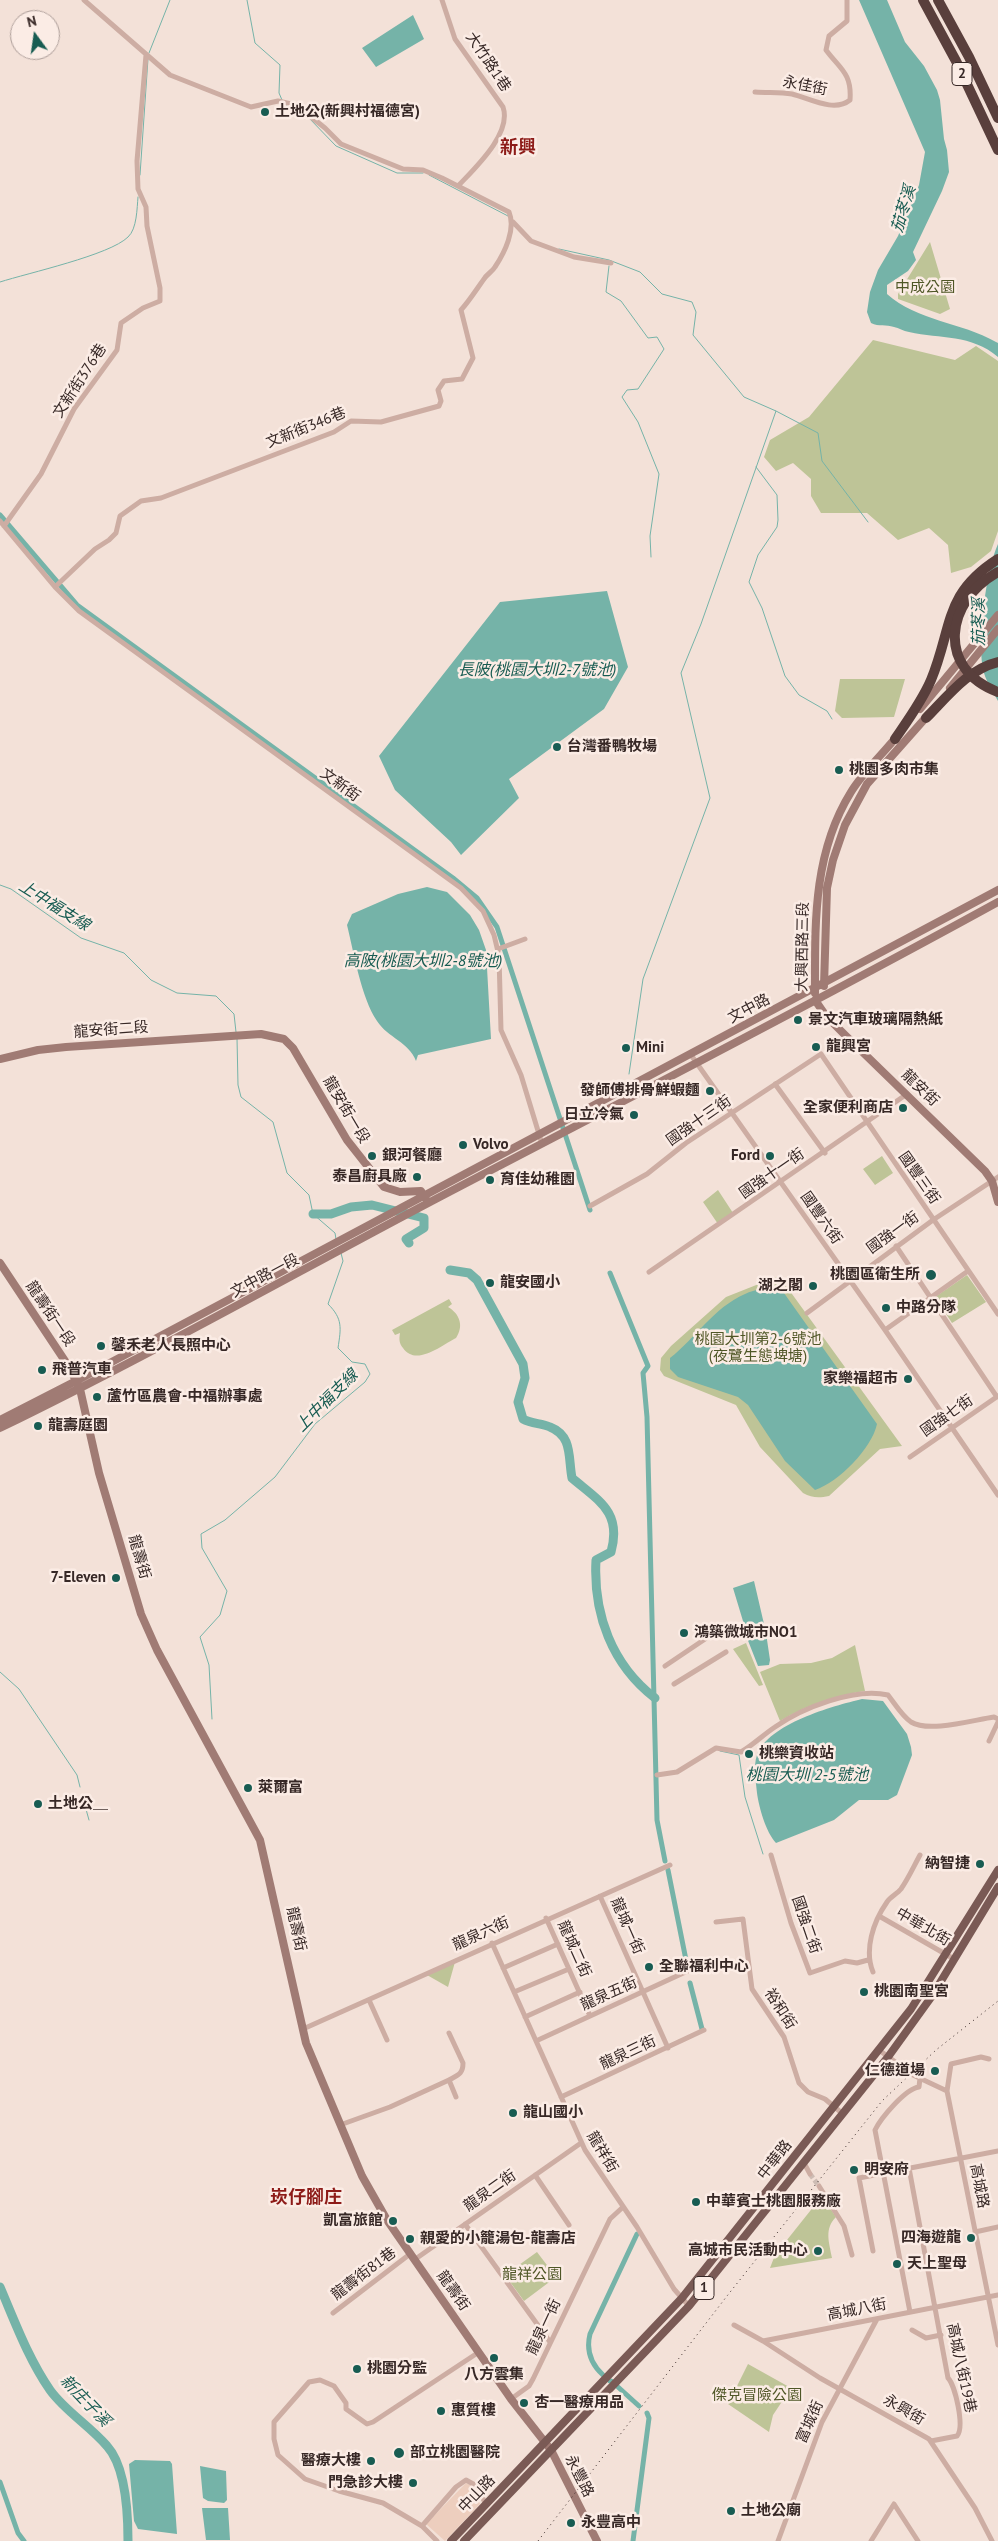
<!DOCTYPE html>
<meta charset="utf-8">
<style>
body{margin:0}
#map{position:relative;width:998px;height:2541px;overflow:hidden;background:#f3e1d8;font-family:"PT Sans",sans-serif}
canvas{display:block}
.north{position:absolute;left:10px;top:10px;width:50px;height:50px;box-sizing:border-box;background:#fbece5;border:1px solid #ad9e99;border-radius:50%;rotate:346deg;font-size:14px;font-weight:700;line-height:20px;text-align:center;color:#372826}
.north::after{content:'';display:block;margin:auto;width:18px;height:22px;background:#185c52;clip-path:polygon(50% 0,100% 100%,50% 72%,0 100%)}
</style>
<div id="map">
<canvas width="998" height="2541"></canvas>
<div class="north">N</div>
</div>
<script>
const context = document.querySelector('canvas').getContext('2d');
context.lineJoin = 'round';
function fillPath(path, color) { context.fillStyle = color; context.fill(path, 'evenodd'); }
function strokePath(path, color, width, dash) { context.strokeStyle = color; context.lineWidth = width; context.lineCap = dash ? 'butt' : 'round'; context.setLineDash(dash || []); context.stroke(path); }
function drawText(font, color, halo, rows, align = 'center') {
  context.font = font + ' "PT Sans","Noto Sans TC",sans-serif'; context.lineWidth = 5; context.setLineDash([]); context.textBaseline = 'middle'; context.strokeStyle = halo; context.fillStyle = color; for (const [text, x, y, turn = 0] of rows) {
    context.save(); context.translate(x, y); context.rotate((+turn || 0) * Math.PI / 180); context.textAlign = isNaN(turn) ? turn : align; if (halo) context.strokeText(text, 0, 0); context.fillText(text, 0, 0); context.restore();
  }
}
const green = new Path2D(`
 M930,242L950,309L940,314L898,299V294Z
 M873,340L955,360L976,346L998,361V531L991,551L971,567L951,573L948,545L929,528L898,540L867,513H821L811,496V479L793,463L776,471L764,457L770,440L809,417Z
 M840,679H905L894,717L842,718L835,711Z
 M882,1156L893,1173L875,1185L863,1169Z
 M718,1190L733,1213L718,1224L703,1202Z
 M967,1275L986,1302L952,1323L935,1297Z
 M779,1276L902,1446L880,1449L829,1496C819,1498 812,1498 803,1493L760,1447L736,1405L664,1376L660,1370L661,1358L671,1346L726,1297Z
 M449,1299L452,1304L448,1307C460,1314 464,1326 456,1338C442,1345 416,1367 403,1348C399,1343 399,1339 400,1333L395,1335L392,1330Z
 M746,1643L763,1685L759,1686L733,1649Z
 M855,1645L865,1691C834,1696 807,1705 780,1721L760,1672L780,1664L811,1663L832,1658Z
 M455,1962L448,1987L427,1975Z
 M822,2196L836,2217C824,2229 829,2242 832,2258L770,2268L775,2255Z
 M537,2252L556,2277L524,2301L505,2275Z
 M748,2364L791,2388L773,2415L769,2432L728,2404Z`);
const plaza = new Path2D(`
 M466,2483L472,2486L480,2504L445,2541L426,2524Z`);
const water = new Path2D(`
 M859,0H887L905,42L924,66L937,90L940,100L944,139L947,150L949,172L942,191L913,252L916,260L908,271L887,285V294C917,321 961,322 996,342L998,343V357C971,334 941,339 909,332C903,331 899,328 894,327C886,324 879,327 871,323L867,312L870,292L878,270L898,236L919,185L925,152Z
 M413,15L424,39L376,67L362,48Z
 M998,544V701C993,692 987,683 984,673C976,645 986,570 998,544Z
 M607,591L628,667L604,709L509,779L519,798L461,855L451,842L395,790L379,756L500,602Z
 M427,887L447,892L470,915L479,930L486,950L491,1039L418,1055L416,1061C409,1042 388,1038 377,1021C361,997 354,953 347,925L352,914L398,894Z
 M779,1286L877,1424C872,1448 839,1482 815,1490L785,1461L748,1405L738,1397L678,1377L670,1369V1358C696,1338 713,1308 745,1294C755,1289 768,1288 779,1286Z
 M754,1581L764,1624L763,1628L746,1631L733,1588Z
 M766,1633L770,1660L769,1665L758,1666L747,1638Z
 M862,1699L883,1701L907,1734L911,1747L912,1755L897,1795L888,1800H859L834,1820L776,1843C766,1832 759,1808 757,1793C756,1781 753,1767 757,1755C768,1724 833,1706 862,1699Z
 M135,2460L170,2461L172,2464L177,2534L138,2529L134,2521L129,2464Z
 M200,2466L226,2471L227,2500L224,2503L208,2501L203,2498Z
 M202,2508H228L230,2540H206Z`);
const stream = new Path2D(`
 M247,0L255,43L280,65L279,93L282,100
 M149,53L170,0
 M284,104L308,117L336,146L397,173H423
 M140,175L148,59
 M429,175L508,216
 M559,249L609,260L640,272L662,294L692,302L696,312L693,335L744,397L776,411L701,624L681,673L710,798L643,979L629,1074
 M609,266L606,292L621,301L648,338L657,337L664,349L638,389L627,390L622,397L638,422L659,474L650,536L651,557
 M0,282C28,273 110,255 128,237C137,229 137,208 138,197
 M776,411L818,433L822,461L868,522
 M756,467L777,495L778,520L777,527L758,555L749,582L762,608L785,676L799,695L827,711L832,719
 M0,885L11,889L81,938L124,953L151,980L177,993L216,996L234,1014L236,1032
 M237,1038L238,1085L241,1097L273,1122L287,1173L309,1195L313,1214L335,1233L336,1239
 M0,1672L19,1689L77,1775L80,1787
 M212,1719L209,1665L200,1637L220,1615L227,1591L202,1548L201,1534L225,1520L275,1477L315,1424L365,1382L370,1374L365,1364L352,1362L338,1348C341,1328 343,1319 328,1304L343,1261L341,1253
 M720,1751L739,1755L745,1797L763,1854
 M82,1795L89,1820`);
const canal = new Path2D(`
 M0,515L77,605L453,878L477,898L497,927L590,1210
 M610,1273L648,1366L643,1373L647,1417L657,1820L665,1861
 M668,1870L687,1965
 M690,1983L702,2029
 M603,2375C591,2364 586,2350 590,2334L637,2234
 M610,2381H611
 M618,2387L639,2406
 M0,2482L18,2533L24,2541
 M633,2541L649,2418L647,2413`);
const river = new Path2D(`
 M313,1214H331L351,1207L372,1205L424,1218V1228L406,1239L409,1243
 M450,1270L469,1273L477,1280L523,1364L525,1378L518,1402L523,1419C532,1424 541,1423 550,1427C573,1436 568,1458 572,1478C599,1501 622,1512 611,1552L596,1560C593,1614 612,1665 655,1698
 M0,2287C15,2322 28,2358 50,2390C65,2411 90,2426 107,2446C126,2467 128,2514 128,2541`);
const streetTunnel = new Path2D(`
 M810,2174L819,2186`);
const street = new Path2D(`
 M442,0L455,39L503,107C512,133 476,167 459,185
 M755,92C768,93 780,92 792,94C809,98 834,113 850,100C852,73 840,69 826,50L829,36L847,21V0
 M513,222L531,241L574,257L611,263
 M0,521L55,587L79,611L461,888L483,911L494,935L499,956L501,1030L521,1075L542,1144
 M4,526L41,474L74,409L117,350L121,323L143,308L160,301V288L147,226L146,207L138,189L137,161L146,55
 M55,587L95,549L109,540L116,533L120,516L141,501L161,498L334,432L351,421L381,422L439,406L441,401L438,390L444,381L462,379L473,358L461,310C470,300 476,290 484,279C487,274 492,272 495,267C505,252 516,229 509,212L442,178L423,170L403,169L341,144L325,128L296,105L278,101L251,107L170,75L84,0
 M498,949L525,939
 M691,1055L885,1330L998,1495
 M775,1084L825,1153
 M590,1206L647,1174L686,1143L821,1054L998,1314
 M896,1246L997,1397
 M649,1272L907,1094
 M807,1313L933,1220L998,1177
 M885,1330L968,1271
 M910,1457L998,1396
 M665,1666L714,1633
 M674,1684L726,1652
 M989,1741L998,1722
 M657,1775L677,1772L716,1748L741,1752C753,1745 763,1735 775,1727C802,1708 855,1687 888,1695C895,1704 902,1716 911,1722C929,1733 973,1720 994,1717L998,1719
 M771,1855L791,1923L810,1973L845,1961L857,1963L868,1960
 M600,1896L668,2048
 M879,1916L954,1959
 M546,1918L590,2016
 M716,1922L743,1919L752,1989L784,2037L799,2083L808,2092L825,2099L843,2114
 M492,1943L585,2150L637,2227L674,2289L689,2306
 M503,1968L558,1944
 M873,1972C864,1950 873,1922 887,1902C890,1897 897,1894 901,1889C908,1879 914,1866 920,1855
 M514,1992L569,1969
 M369,2000L387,2040
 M525,2017L580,1992
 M303,2029L670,1865
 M449,2033L463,2063C463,2074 458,2075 449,2080
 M536,2041L692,1969
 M879,2050L913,2075L947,2091L998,2345
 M947,2091L951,2064L981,2057L989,2059
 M561,2097L704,2030
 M340,2125L390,2107L449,2080L456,2097
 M804,2163L810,2174
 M909,2168L948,2378C955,2385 965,2427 957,2436L931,2441
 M535,2175L569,2225
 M819,2186L844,2226L852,2255
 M465,2224L550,2342
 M975,2232L998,2227
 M873,2251L859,2178L998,2151
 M414,2260L581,2143
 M910,2312L875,2130C881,2118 905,2089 919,2087L920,2078
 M333,2313L410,2254
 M734,2325L763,2341L998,2295
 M912,2330L926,2338L941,2335
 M763,2341L820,2378L929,2439L975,2508L992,2541
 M511,2399L529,2386L533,2379L610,2219L623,2207
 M422,2526L456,2487L466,2480L475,2485L486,2504
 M437,2541L422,2526L383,2503L339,2491L305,2479L278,2455L274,2439V2422L309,2382L320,2380L334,2386L346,2403V2409L367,2424L373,2422L479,2352
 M778,2541L822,2422L877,2319
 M871,2541L894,2504L918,2541`);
const secondary = new Path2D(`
 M950,688L998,629
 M920,709L998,615
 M824,986L827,888L833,860L845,825L867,784L929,714
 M815,993C815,923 813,853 851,792C864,771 883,754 898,735
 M815,1000L826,1016L845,1035L985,1171L992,1181L998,1202
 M0,1059L38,1050L66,1047L261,1034L284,1039L293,1048L347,1140L384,1187L400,1192L421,1191L426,1199
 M0,1263L69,1367L80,1389L99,1473L141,1614L157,1650L260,1840L306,2043L362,2176L387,2220L511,2399L551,2450L597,2541
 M0,1420L76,1381L998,890
 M0,1428C146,1357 288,1277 432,1201C621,1102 811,1005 998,902`);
const primary = new Path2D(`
 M451,2541L682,2298L911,2009L998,1870
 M464,2541L689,2306L888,2057L932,1996L998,1887`);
const highway = new Path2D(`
 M923,0L956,61L998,150
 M938,0L969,57L998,118
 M926,718C947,697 968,669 998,662
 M895,739C908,720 922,701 931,680C953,627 943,594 998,559`);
const rail = new Path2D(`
 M538,2541L727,2296L882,2101L936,2050L998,2001`);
const highwayBridge = new Path2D(`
 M998,572C945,601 936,669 998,692`);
const markers = [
 [265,112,5,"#185c52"],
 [557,747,5,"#185c52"],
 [839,770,5,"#185c52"],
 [798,1020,5,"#185c52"],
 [816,1047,5,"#185c52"],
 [626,1048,5,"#185c52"],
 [710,1091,5,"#185c52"],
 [903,1108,5,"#185c52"],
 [634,1115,5,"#185c52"],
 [463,1145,5,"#185c52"],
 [372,1156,5,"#185c52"],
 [770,1156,5,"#185c52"],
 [417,1177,5,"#185c52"],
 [490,1180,5,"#185c52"],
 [931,1275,6,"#185c52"],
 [490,1283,5,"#185c52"],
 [813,1286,5,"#185c52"],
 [886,1308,5,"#185c52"],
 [101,1346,5,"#185c52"],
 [42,1370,5,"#185c52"],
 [908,1379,5,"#185c52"],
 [97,1397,5,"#185c52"],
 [38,1426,5,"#185c52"],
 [116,1578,5,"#185c52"],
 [684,1633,5,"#185c52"],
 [749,1754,5,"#185c52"],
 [248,1788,5,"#185c52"],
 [38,1804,5,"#185c52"],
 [980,1864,5,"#185c52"],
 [649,1967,5,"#185c52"],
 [864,1992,5,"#185c52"],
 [935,2071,5,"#185c52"],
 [513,2113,5,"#185c52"],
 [854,2170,5,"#185c52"],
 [696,2202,5,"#185c52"],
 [393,2221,5,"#185c52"],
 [971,2238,5,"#185c52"],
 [410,2239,5,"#185c52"],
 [818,2251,5,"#185c52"],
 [897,2264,5,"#185c52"],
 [494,2358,5,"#185c52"],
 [357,2369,5,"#185c52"],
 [524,2403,5,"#185c52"],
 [441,2411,5,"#185c52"],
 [399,2453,6,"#185c52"],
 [371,2461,5,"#185c52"],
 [413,2483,5,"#185c52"],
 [731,2511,5,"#185c52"],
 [571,2523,5,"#185c52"]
];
const shields = [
 [962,74,20],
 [704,2288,20]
];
const shieldNames = [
 ["2",962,74],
 ["1",704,2288]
];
const streetNames = [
 ["大竹路1巷",488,62,56],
 ["永佳街",805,86,11],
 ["文新街376巷",80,381,-57],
 ["文新街346巷",306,428,-22],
 ["文新街",340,785,36],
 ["大興西路三段",803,947,-89],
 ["文中路",749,1009,-28],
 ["龍安街二段",111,1030,-4],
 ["龍安街",920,1088,44],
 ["龍安街一段",346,1110,59],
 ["國強十三街",699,1121,-35],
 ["國強十一街",772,1174,-35],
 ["國豐三街",919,1178,55],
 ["國豐六街",821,1218,55],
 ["國強一街",893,1233,-36],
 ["文中路一段",265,1276,-28],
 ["龍壽街一段",50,1314,56],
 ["國強七街",947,1416,-35],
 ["龍壽街",139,1557,74],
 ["國強二街",806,1925,71],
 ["龍城一街",627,1926,66],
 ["中華北街",923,1927,30],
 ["龍壽街",296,1929,78],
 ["龍泉六街",481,1934,-24],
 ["龍城二街",574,1949,66],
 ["龍泉五街",609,1994,-24],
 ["裕和街",780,2009,57],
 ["龍泉三街",628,2053,-25],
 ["龍祥街",602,2152,59],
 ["中華路",775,2160,-52],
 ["高城路",979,2186,79],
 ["龍泉二街",490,2191,-35],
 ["龍壽街81巷",364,2274,-37],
 ["龍壽街",453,2291,55],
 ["高城八街",857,2310,-11],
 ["龍泉一街",544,2327,-65],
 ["高城八街19巷",961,2368,78],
 ["永興街",904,2410,30],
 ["富城街",810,2422,-66],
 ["永豐路",579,2476,63],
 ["中山路",477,2494,-46]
];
const poiNames = [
 ["土地公(新興村福德宮)",275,112],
 ["台灣番鴨牧場",567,747],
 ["桃園多肉市集",849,770],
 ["景文汽車玻璃隔熱紙",808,1020],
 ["龍興宮",826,1047],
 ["Mini",636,1048],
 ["發師傅排骨鮮蝦麵",700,1091,"right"],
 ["全家便利商店",893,1108,"right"],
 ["日立冷氣",624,1115,"right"],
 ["Volvo",473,1145],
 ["銀河餐廳",382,1156],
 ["Ford",760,1156,"right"],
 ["泰昌廚具廠",407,1177,"right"],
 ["育佳幼稚園",500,1180],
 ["桃園區衛生所",920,1275,"right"],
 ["龍安國小",500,1283],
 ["湖之閣",803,1286,"right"],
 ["中路分隊",896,1308],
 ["馨禾老人長照中心",111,1346],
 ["飛普汽車",52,1370],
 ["家樂福超市",898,1379,"right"],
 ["蘆竹區農會-中福辦事處",107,1397],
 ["龍壽庭園",48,1426],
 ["7-Eleven",106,1578,"right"],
 ["鴻築微城市NO1",694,1633],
 ["桃樂資收站",759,1754],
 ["萊爾富",258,1788],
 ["土地公＿",48,1804],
 ["納智捷",970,1864,"right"],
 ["全聯福利中心",659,1967],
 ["桃園南聖宮",874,1992],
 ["仁德道場",925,2071,"right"],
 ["龍山國小",523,2113],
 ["明安府",864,2170],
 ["中華賓士桃園服務廠",706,2202],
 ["凱富旅館",383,2221,"right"],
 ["四海遊龍",961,2238,"right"],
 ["親愛的小籠湯包-龍壽店",420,2239],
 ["高城市民活動中心",808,2251,"right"],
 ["天上聖母",907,2264],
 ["桃園分監",367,2369],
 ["八方雲集",494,2375,"center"],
 ["杏一醫療用品",534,2403],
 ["惠質樓",451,2411],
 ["部立桃園醫院",410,2453],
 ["醫療大樓",361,2461,"right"],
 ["門急診大樓",403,2483,"right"],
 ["土地公廟",741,2511],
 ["永豐高中",581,2523]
];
const parkNames = [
 ["中成公園",925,288],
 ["桃園大圳第2-6號池",758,1340],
 ["(夜鷺生態埤塘)",758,1357],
 ["龍祥公園",532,2275],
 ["傑克冒險公園",757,2396]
];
const waterNames = [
 ["茄苳溪",904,209,-73],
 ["茄苳溪",979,622,-90],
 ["長陂(桃園大圳2-7號池)",537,670],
 ["上中福支線",54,906,32],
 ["高陂(桃園大圳2-8號池)",423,961],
 ["上中福支線",327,1401,-45],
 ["桃園大圳 2-5號池",807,1775],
 ["新庄子溪",85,2401,46]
];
const quarterNames = [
 ["新興",518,148],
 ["崁仔腳庄",306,2198]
];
fillPath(green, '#bec497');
fillPath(plaza, '#edcebe');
fillPath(water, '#75b3a8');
strokePath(stream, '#75b3a8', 1);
strokePath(canal, '#75b3a8', 5);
strokePath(river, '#75b3a8', 9);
strokePath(streetTunnel, '#cdbcb4', 5, [5, 2.5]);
strokePath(street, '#cdada3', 5);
strokePath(secondary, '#a07b74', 8);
strokePath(primary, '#7a5a55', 8);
strokePath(highway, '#593f3c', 10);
strokePath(rail, '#372826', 1, [1, 4]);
strokePath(highwayBridge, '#593f3c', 10);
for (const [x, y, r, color] of markers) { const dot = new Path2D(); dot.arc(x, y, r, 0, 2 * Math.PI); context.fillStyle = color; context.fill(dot); strokePath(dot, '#fbece5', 2); }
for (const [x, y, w] of shields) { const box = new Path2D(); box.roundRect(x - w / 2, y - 11.5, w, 23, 4); context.fillStyle = '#fbece5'; context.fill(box); strokePath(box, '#372826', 1); }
drawText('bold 14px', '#372826', null, shieldNames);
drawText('15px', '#372826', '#fbece5', streetNames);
drawText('bold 15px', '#372826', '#fbece5', poiNames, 'left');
drawText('15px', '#505727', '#fbece5', parkNames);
drawText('italic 16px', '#185c52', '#fbece5', waterNames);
drawText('bold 18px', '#8d1b18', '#fbece5', quarterNames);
</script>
